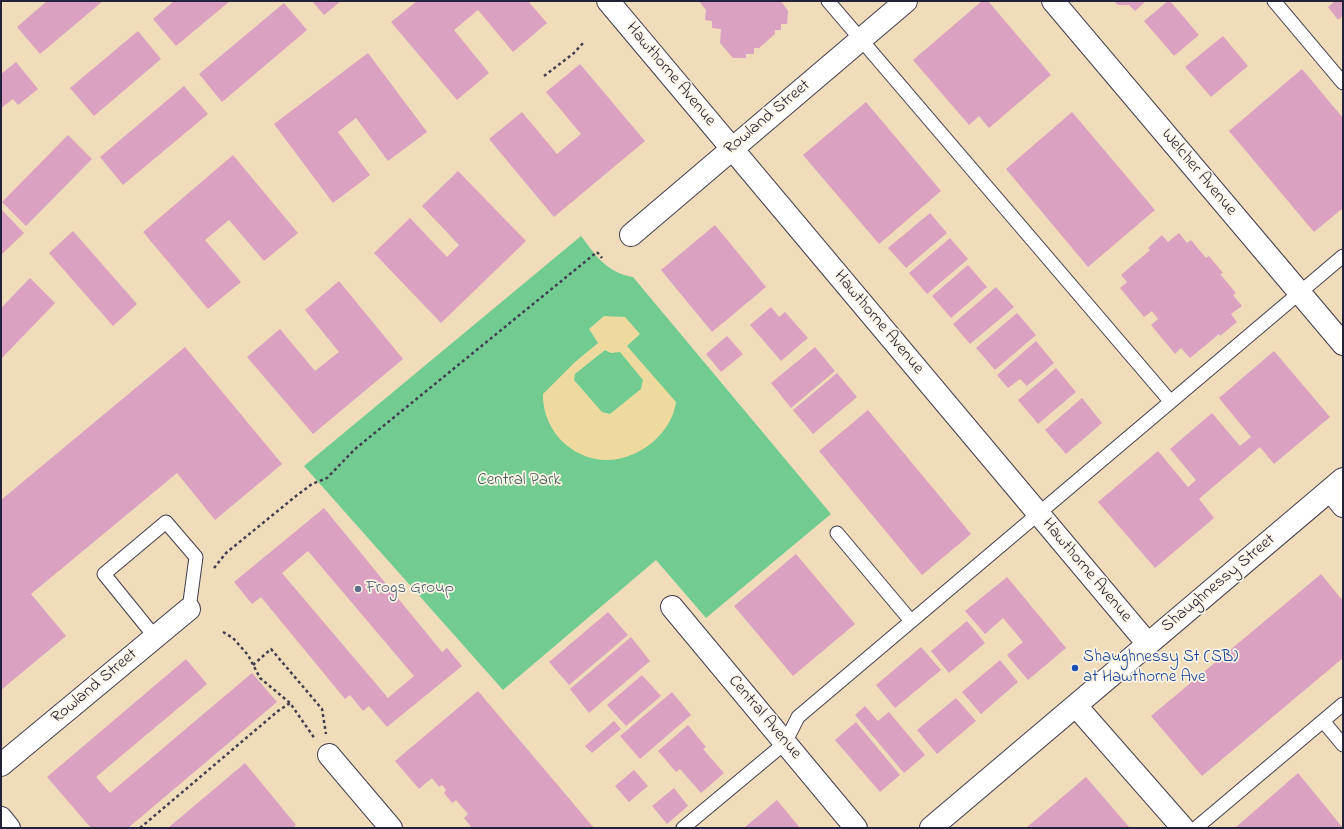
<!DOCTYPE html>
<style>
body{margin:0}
#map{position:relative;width:1344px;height:829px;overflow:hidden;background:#f0dcba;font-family:"Indie Flower",sans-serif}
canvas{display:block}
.frame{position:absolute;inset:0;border:2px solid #22223b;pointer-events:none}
</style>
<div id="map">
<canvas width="1344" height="829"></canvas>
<div class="frame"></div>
</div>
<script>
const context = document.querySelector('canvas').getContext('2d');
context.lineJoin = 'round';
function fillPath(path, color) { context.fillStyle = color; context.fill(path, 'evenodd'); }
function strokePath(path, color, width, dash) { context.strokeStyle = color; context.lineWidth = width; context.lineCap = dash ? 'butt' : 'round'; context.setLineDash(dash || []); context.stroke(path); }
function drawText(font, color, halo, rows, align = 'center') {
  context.font = font + ' "Indie Flower",sans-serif'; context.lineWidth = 3.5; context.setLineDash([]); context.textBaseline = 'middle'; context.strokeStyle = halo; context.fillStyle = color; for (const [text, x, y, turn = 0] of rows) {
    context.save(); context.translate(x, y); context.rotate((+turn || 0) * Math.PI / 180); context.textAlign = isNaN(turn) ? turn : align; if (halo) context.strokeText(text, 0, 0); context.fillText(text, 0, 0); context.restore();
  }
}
const green = new Path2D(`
 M581,236C597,257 606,272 633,277L831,514L706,618L656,560L503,690L304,466Z`);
const sand = new Path2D(`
 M604,316L625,317L640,334L627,346L676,402C672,433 639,460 607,460C571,460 542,429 543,394L575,362L598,343L589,329ZM605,350L611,353L620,352L643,380L641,389L610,414L602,412L574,380L575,374Z`);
const building = new Path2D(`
 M47,1H103L40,54L17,27Z
 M174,1H230L176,46L153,19Z
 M312,1H341L324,15Z
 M417,1H528L547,23L513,52L478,10L454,30L489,73L457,100L391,22Z
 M699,1H781L788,11L787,24H781V30H775V34L759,48H754V54H746V58H733L720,43L721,29L712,28V21L705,20L706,10Z
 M982,1H988L1051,75L989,128L979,116L969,125L913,60Z
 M1114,1H1146L1135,11L1129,5H1118Z
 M1168,1H1170L1199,35L1174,56L1144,21Z
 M1335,1H1343V16L1338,20L1328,7Z
 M284,3L307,30L222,102L199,74Z
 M138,31L161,59L94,116L70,88Z
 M1223,36L1248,66L1211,97L1185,67Z
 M368,53L427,132L388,161L356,118L338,132L370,175L333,203L274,124Z
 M16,62L38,89L18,105L13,99L1,108V74Z
 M580,64L645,141L554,217L489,139L522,112L557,154L581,134L546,92Z
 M1302,69L1343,118V208L1314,232L1229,131Z
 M184,86L208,114L123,185L100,157Z
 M866,102L941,191L879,244L803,155Z
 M1072,112L1155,210L1088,267L1006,169Z
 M68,135L92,159L26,226L2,202Z
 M233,155L298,233L264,261L229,220L205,240L241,282L208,309L143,232Z
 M458,171L526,241L441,323L374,253L410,218L447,257L459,245L422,206Z
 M1,209L24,233L1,255Z
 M930,213L947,233L906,268L888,248Z
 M715,225L766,287L712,332L661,270Z
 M73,231L137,304L113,326L49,253Z
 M1179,233L1187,243L1191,240L1206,258L1209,256L1223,273L1220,274L1236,293L1233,295L1242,306L1231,314L1237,322L1220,336L1219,334L1190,358L1181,348L1175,354L1151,325L1158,319L1152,311L1144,317L1120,288L1127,282L1121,275L1150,250L1148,248L1162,235L1168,242Z
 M950,238L968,259L927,294L909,273Z
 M968,265L987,287L951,318L932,296Z
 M30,278L55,303L1,359V308Z
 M339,281L403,359L313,434L247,357L280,329L315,371L339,352L305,310Z
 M996,287L1014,307L970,344L953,324Z
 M771,307L779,317L785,312L808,338L781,361L750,325Z
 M1017,313L1036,335L995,370L976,348Z
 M727,336L743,354L721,372L706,354Z
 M1036,341L1054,363L1027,386L1020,379L1008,388L997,375Z
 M185,347L282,464L215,520L177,473L31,594L66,636L1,690V500Z
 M815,347L835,371L791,408L771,383Z
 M1274,351L1330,417L1274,464L1260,447L1207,492L1199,499L1214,518L1155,568L1098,502L1158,451L1188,487L1196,480L1170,449L1212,413L1240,446L1251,437L1219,398Z
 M1056,368L1076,392L1038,424L1018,400Z
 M837,373L857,397L813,434L793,410Z
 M1082,398L1102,423L1066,454L1045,430Z
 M868,410L971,534L922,575L819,451Z
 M324,508L442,652L447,648L462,666L387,727L369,706L363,711L350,695L345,699L261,597L252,604L234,582ZM308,551L414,676L388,698L282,573Z
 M796,554L855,624L793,676L734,606Z
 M1321,574L1343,601V658L1202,776L1151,716Z
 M1007,577L1066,648L1028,680L1007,655L1023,642L1003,618L985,634L965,611Z
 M608,612L628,635L569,685L549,662Z
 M967,621L985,643L949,673L931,651Z
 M631,637L650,661L589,713L570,689Z
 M921,647L941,670L895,708L876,685Z
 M186,659L207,684L96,777L110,793L252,673L277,702L128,828H91L47,777Z
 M1000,660L1018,682L981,714L962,692Z
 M642,675L661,696L626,726L607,705Z
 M478,691L594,828H472L464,818L468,814L456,800L452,803L444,793L446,790L442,785L439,787L432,778L419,789L395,761Z
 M672,692L691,715L640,759L620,736Z
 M956,698L976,721L937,754L917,730Z
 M865,706L878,721L889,712L925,755L904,773L855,715Z
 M614,721L621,729L592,753L585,746Z
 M856,722L900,775L880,792L835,740Z
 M688,725L706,747L703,749L724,773L701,793L680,769L676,772L658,751Z
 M245,763L296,825L293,828H168Z
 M634,770L648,786L629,802L615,786Z
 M1298,773L1343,828H1235Z
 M1086,777L1130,828H1026Z
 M674,788L688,806L667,824L652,806Z
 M777,800L800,828H744Z`);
const path = new Path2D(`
 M544,76L574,53L584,42
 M214,568L226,553L296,496L312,484L327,478L355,449L597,252L602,258
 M223,632L233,638L248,655L260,678L290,703L315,739
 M253,665L271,649L322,709L326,734
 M140,828L278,711L290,703`);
const service = new Path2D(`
 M828,1L1170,401
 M1274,1L1343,83
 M837,533L911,621
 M155,637L104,574L166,522L196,557L189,609
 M1323,721L1343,745
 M683,828L785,743L798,717L1343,256
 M1196,828L1343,704`);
const minor = new Path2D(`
 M608,1L1148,644
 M1053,1L1343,344
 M631,235L906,1
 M1330,490L1343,506
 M672,607L856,828
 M1076,706L1183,828
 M329,755L391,828
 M1,765L189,609`);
const secondary = new Path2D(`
 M1,818L9,828
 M931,828L1343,479`);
const markers = [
 [358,589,4,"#5c6f8a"],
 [1075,668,4,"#1a4fb4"]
];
const streetNames = [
 ["Hawthorne Avenue",670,75,50],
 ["Rowland Street",768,118,-40],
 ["Welcher Avenue",1198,173,50],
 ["Hawthorne Avenue",878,323,50],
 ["Hawthorne Avenue",1086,571,50],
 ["Shaughnessy Street",1219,584,-40],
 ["Rowland Street",95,687,-40],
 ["Central Avenue",764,718,50]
];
const parkNames = [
 ["Central Park",519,481]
];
const serviceNames = [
 ["Frogs Group",366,589]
];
const transitNames = [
 ["Shaughnessy St (SB)",1083,658],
 ["at Hawthorne Ave",1083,678]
];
fillPath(green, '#72cc92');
fillPath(sand, '#eeda9e');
fillPath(building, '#daa1c0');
strokePath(service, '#413e4e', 15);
strokePath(minor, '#413e4e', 24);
strokePath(secondary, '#413e4e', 24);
strokePath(path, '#413e4e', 2.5, [3, 3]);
strokePath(service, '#fff', 13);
strokePath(minor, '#fff', 22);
strokePath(secondary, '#fff', 22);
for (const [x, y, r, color] of markers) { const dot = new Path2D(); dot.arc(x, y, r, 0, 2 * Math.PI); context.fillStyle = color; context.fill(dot); strokePath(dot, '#fcf5e5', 1.5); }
drawText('17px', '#22223b', '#fcf5e5', streetNames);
drawText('17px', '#3e5e59', '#fcf5e5', parkNames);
drawText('17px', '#4e5e75', '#fcf5e5', serviceNames, 'left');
drawText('17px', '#164399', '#fcf5e5', transitNames, 'left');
</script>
